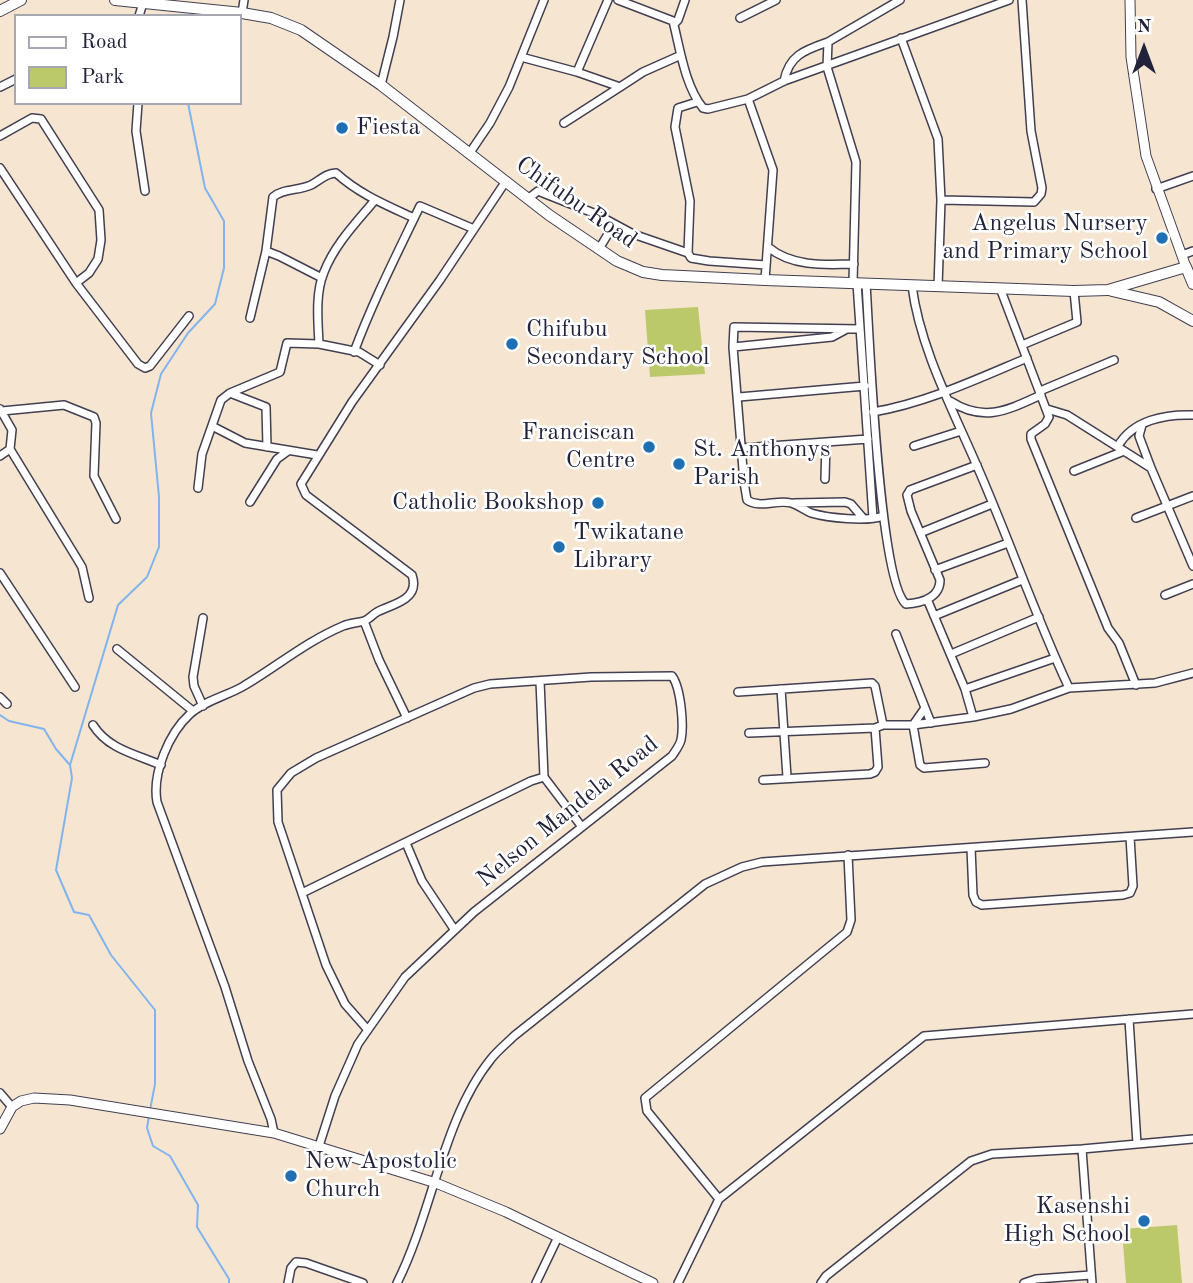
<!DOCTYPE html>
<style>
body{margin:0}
#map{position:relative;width:1193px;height:1283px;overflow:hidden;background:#f6e6d1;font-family:"Old Standard TT",serif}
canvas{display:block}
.legend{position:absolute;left:14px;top:14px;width:228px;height:91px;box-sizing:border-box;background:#fff;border:2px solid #a7a7b1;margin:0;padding:9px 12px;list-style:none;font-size:21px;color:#22223b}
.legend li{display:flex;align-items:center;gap:14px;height:35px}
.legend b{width:35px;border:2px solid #a7a7b1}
.north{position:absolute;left:1109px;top:14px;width:70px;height:70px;-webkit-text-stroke:5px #fff;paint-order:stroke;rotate:0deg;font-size:19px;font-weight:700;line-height:28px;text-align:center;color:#22223b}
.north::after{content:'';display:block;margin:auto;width:24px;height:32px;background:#22223b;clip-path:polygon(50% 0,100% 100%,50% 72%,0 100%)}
</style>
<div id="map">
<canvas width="1193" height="1283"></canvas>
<ul class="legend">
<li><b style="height:9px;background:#fff"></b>Road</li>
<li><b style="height:19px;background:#bcc96b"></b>Park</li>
</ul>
<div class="north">N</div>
</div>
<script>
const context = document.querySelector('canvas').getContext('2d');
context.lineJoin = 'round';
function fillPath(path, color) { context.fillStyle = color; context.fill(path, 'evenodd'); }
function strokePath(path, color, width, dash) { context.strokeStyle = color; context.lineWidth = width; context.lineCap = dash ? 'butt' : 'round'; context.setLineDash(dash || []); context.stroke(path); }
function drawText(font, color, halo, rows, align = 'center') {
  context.font = font + ' "Old Standard TT",serif'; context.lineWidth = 5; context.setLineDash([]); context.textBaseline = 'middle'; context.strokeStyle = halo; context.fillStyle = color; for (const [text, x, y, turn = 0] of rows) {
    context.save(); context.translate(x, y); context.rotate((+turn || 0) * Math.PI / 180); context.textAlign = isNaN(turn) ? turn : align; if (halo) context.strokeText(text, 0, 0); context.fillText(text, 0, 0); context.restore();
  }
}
const green = new Path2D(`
 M698,307L705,374L650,377L645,310Z
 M1177,1225L1182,1283H1126L1122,1229Z`);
const stream = new Path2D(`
 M0,715L9,721L44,729L56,749L69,764
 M150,1110L155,1084V1010L111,955L89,915L74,912L56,870L72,778L70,765L118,605L147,577L159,547V497L151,413L161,374L188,333L215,304L224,268V221L205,188L188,103
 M149,1116L147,1128L153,1146L170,1156L198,1205L197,1227L229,1279V1283`);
const minor = new Path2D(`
 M618,0L673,21C680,49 685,86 703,108L708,109L748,99
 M242,13L244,0
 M139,16L143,3
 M740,18L776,0
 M674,24L678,20L685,0
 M901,38L938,139L941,200L938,287
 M521,57L577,72L608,0
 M577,72L620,87L643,72L679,56
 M784,81C789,55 805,50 828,42
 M381,85L393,37L400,0
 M0,87L16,79
 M697,102L678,108L675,127L690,201L688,253L691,258L709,261L766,265
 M138,103L136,131L145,191
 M564,123L620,87
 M0,136L32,118L41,119L99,210L101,240L98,259L89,273L76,283
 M469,154L490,123L509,87L544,0
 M0,168L76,283L138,364L145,368L150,366L189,316
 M1156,189L1193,176
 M529,198L538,191L596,214L633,234L688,253
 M941,200L1034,202L1041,194L1042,188L1031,131L1022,0
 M768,247C792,267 825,265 854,264
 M599,249L614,224
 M266,251L273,197C284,188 298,191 311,185C319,181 326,173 336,173C359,194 386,205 414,218
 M1182,255L1193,251
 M765,280L773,170L748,99L784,81L1009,0
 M853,283L856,162L827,67L828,42L900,0
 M857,283L873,518
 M866,283C869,331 879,582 906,604C921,603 940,598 940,580L911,511L907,495L910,490L977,465
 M912,286C920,348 952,408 977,466C1009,539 1035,615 1069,688
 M1000,288L1049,417L1045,424L1031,434V439L1108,628L1119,643L1136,685
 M250,318L266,251L279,256L322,278
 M860,329L734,327L733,347L744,482L747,500C760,509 777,499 791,503C798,505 804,510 811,513C828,518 867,522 883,516
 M319,344C318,322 315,293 324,272C335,244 356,223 375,200
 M1022,345L1077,322L1074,291
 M733,347L832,337L845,330
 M354,352C373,301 397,254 420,206L474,229
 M1040,391L1114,360
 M230,393L266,407L267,447
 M739,397L865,386
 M950,401C984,423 1008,410 1041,395
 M1047,409L1067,415L1151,468L1193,566
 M2,411L64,405L94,417L96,423L94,476L116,519
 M873,412C926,403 977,379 1027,358
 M1142,425L1139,436L1151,468
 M212,426L245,443L317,455
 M914,446L961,431
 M1118,446C1133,420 1165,414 1193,415
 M742,448L868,439
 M10,449L76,557L82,567L89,598
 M0,456L10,449L12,430L0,409
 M1074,471L1124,451
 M825,479L826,442
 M198,488L202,454L221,400L230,393L280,372L287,343L319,344L359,352L380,365
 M250,502L277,459L288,451
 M794,503L845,502L851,504L863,518
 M1136,518L1193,496
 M920,533L992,504
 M935,570L1008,543
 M0,573L75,687
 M1165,595L1193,584
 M927,599L965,689L973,717
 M934,616L1022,580
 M203,618L193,677L194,686L203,706
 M364,621L379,660L407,718
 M896,634L931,723
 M117,649L193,711
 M951,654L1039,617
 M781,689L787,777
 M965,689L1055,658
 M738,692L872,683L875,686L883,725
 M0,697L7,704
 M925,708L913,725L920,765L924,768L985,763
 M93,725C108,749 135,754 161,765
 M749,733L875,728L883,725H913L973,717L1011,709L1069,688L1155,683L1193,673
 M544,777L582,827
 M763,780L870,774L875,772L878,767L875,728
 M406,843L422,881L454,929
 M971,848L973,895L976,902L982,905L1123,895L1130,893L1133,886L1130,837
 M302,893L531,781L544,777L540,681
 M1129,1019L1137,1144
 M0,1093L12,1107
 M274,1133L271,1119L248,1061L225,987L157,802C152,773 169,733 190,714C204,701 226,696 242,687C276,667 307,641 343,626C350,623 357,623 364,621C368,620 372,615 377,612C386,607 397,605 406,598C414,592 415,584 412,575L306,495L301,484L352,402L440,280L506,181
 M319,1146L335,1096L358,1044L405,977L474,912L672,756C675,751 679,747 681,740C684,726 681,688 672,676L591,677L490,684L474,688L316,758L291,773L277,790L278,822L326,965L345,1004L367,1029
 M1082,1149L1092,1283
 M719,1199L647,1111L645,1098L847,932L851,920L848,855
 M288,1283L291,1268L296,1262L306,1263L363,1283
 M397,1283C432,1214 443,1118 491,1059C497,1051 506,1044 514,1036L705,884L742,867L762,862L1193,832
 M536,1283L558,1237
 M678,1283L719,1199L924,1036L1193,1014
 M821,1283L826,1276L971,1161L992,1154L1082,1149L1193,1139
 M1024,1283L1036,1279L1091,1275`);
const tertiary = new Path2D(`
 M1130,0L1131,57L1146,156L1186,267
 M0,1129L12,1107L21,1101L34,1098L70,1100L274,1133L436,1183L506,1212L653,1283`);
const secondary = new Path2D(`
 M115,0L242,13L271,18L301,30L381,85L549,215L617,261L643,272L662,275L765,280L1074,291L1108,290L1186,267L1193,284
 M0,11L21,0
 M1112,291L1159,302L1193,321`);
const markers = [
 [342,128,7,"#1f6fb2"],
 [1162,238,7,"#1f6fb2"],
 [512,344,7,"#1f6fb2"],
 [649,447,7,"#1f6fb2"],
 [679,464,7,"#1f6fb2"],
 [598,503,7,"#1f6fb2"],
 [559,547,7,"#1f6fb2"],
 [291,1176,7,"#1f6fb2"],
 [1144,1221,7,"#1f6fb2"]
];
const poiNames = [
 ["Fiesta",356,128],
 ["Angelus Nursery",1148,224,"right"],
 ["and Primary School",1148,252,"right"],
 ["Chifubu",526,330],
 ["Secondary School",526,358],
 ["Franciscan",635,433,"right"],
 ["Centre",635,461,"right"],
 ["St. Anthonys",693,450],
 ["Parish",693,478],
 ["Catholic Bookshop",584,503,"right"],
 ["Twikatane",573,533],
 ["Library",573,561],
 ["New Apostolic",305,1162],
 ["Church",305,1190],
 ["Kasenshi",1130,1207,"right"],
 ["High School",1130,1235,"right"]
];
const streetNames = [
 ["Chifubu Road",576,203,35],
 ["Nelson Mandela Road",568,812,-39]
];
fillPath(green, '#bcc96b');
strokePath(stream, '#81b4ee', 2);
strokePath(minor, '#423f52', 10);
strokePath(tertiary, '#423f52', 11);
strokePath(secondary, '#423f52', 12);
strokePath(minor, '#fff', 7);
strokePath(tertiary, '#fff', 9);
strokePath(secondary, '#fff', 10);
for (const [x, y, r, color] of markers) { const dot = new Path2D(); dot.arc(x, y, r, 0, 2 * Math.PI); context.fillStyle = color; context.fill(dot); strokePath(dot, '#fff', 2.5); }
drawText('24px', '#22223b', '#fff', poiNames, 'left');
drawText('24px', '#22223b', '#fff', streetNames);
</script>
